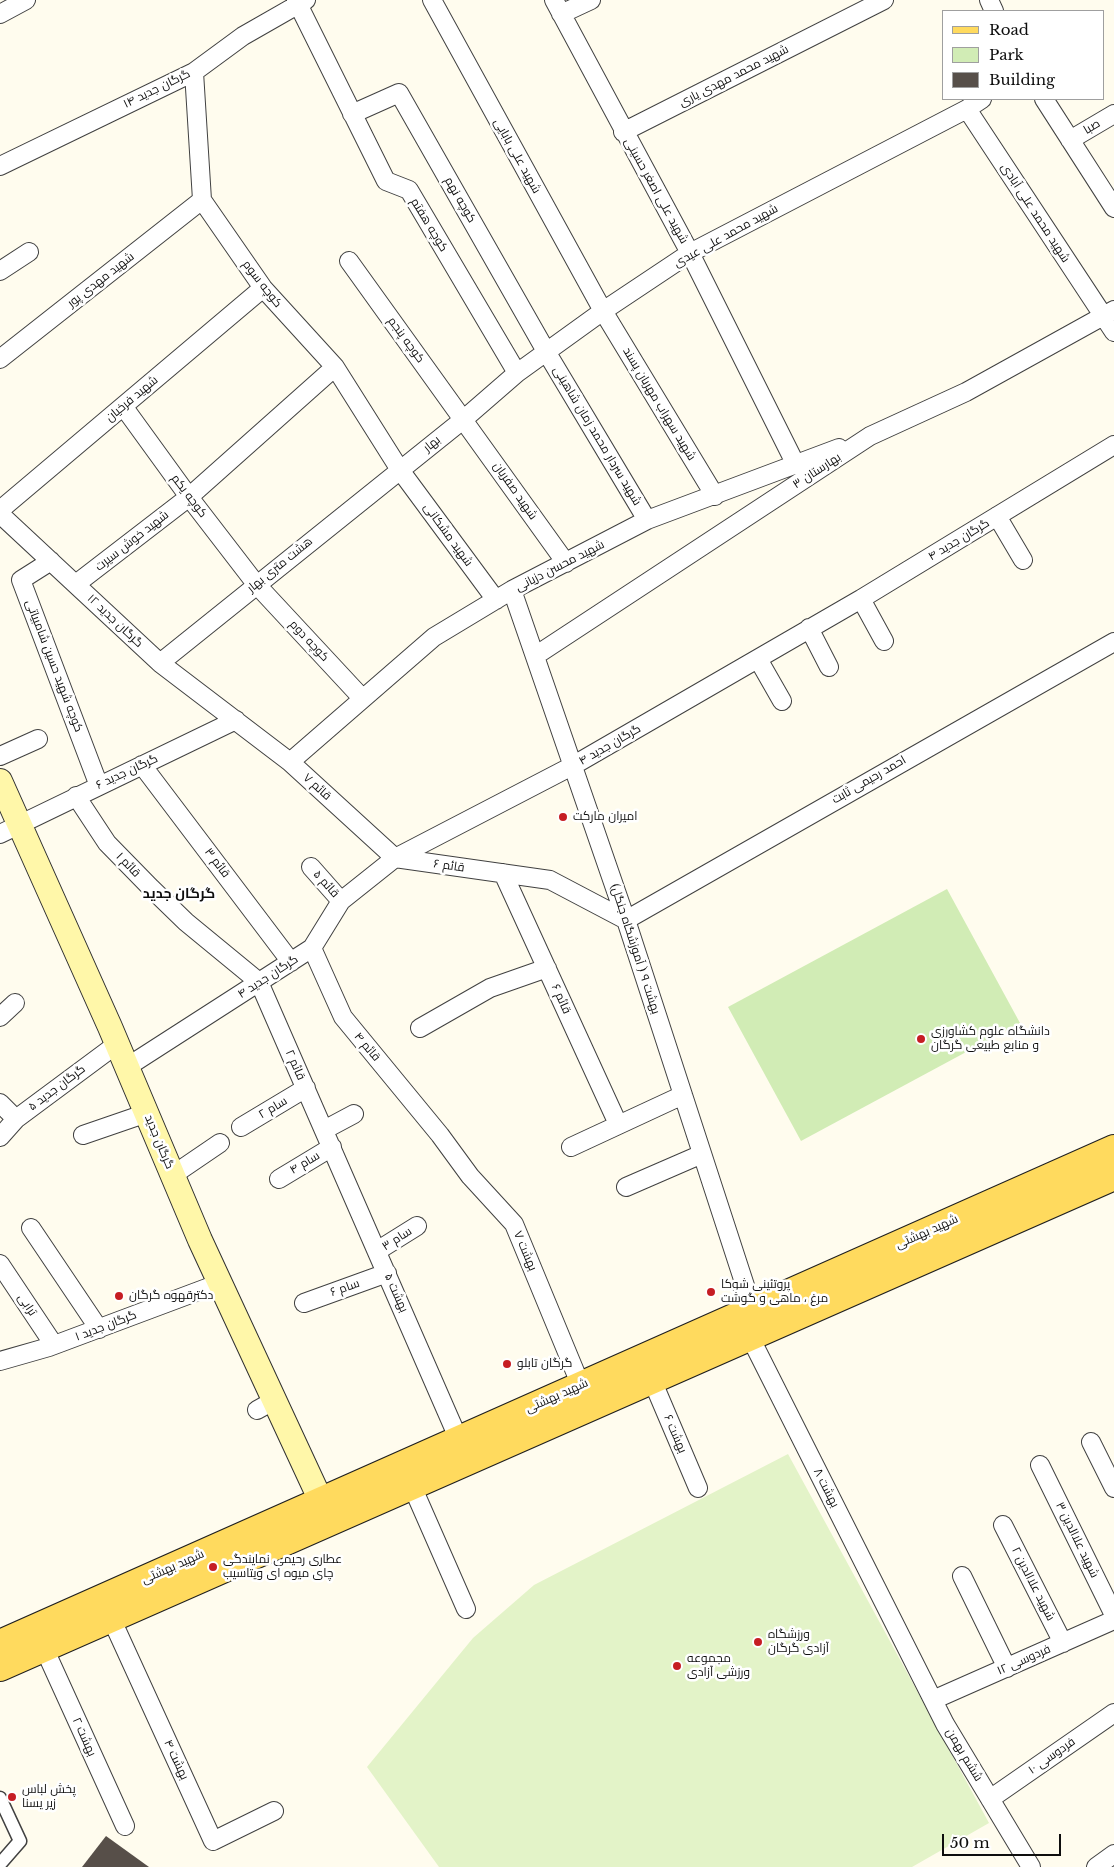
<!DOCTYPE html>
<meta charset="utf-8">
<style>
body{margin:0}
#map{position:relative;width:1114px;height:1867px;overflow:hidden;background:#fffcee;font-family:"Libre Baskerville",serif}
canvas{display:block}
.legend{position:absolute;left:942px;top:10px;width:162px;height:90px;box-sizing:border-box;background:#fff;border:1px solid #9f9f9f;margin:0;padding:6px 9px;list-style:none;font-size:15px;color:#0e0e0e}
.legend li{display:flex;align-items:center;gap:10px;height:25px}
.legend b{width:25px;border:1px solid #9f9f9f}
.scale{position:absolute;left:942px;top:1834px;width:119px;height:22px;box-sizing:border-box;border:2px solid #0e0e0e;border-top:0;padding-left:6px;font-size:15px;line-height:18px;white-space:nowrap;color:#0e0e0e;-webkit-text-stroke:4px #fff;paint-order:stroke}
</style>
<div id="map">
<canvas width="1114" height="1867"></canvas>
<ul class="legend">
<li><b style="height:6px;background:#ffda5e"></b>Road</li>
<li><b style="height:14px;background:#d1ecb5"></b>Park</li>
<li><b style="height:14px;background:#574f49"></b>Building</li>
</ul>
<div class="scale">50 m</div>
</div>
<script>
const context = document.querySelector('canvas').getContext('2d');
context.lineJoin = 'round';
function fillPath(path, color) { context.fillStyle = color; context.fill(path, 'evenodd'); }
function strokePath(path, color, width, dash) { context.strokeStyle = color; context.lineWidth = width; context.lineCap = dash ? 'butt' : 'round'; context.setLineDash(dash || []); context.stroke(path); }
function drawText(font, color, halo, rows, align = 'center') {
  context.font = font + ' "Libre Baskerville",Cairo,serif'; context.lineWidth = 5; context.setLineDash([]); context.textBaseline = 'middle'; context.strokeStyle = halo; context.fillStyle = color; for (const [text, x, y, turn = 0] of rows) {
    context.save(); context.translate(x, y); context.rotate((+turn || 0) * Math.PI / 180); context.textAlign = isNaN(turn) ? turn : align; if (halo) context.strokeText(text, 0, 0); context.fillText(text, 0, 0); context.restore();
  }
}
const green = new Path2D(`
 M947,889L1020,1023L801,1141L728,1007Z`);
const pitch = new Path2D(`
 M788,1454L989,1823L912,1867H439L367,1767L473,1638L534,1585Z`);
const building = new Path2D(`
 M106,1836L149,1867H82Z`);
const pedestrian = new Path2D(`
 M0,1798L20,1841L0,1864`);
const minor = new Path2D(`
 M296,0L386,181L409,190L517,373
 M432,0L603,311L715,496
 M554,0L690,253L796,465
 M989,0L994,11
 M0,14L26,0
 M561,14L591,0
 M194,72L202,200L263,288L335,367L400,470L496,600
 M1044,99L1114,208
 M967,109L1114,332
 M352,114L399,93L547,353L647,520
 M623,132L884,0
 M1070,140L1114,114
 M0,166L194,72L243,36L306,0
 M349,261L566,563
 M0,271L29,252
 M0,359L202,200
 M123,406L189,497L256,584L362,698
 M0,510L263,288
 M0,514L160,663L290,762L395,858
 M997,516L1023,560
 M51,561L21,580L99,786
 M76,584L189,497L335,367
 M512,590L626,920L753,1310
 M861,599L884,641
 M809,628L829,667
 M535,656L870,436L966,392L1114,310
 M758,659L782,701
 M160,663L464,419L517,373L603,311L690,253L967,109L982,99
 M0,756L38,739
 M290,762L434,637L512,590L647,520L839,448
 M142,765L291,962
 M76,796L107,843L151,888L186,922L259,982L459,1440
 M0,834L236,720
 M395,858L550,880L626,920L1114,642
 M311,867L341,901
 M503,873L618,1124
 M312,948L343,1017L440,1135L470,1176L514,1224L581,1386
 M0,1017L15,1003
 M420,1028L490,988L547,968
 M127,1067L312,948L341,901L395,858L574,765L861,599L1114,445
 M0,1103L16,1119
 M241,1127L306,1088
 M324,1130L354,1114
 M83,1135L147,1113
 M0,1137L16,1119L117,1044
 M571,1147L683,1095
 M173,1175L220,1143
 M279,1179L332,1147
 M626,1187L702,1154
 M31,1228L99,1329
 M377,1251L417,1226
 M0,1264L54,1345
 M304,1303L387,1273
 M750,1337L945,1724L1031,1867
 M0,1361L49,1347L220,1283
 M652,1380L698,1488
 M257,1410L275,1400
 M1091,1442L1114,1488
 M1040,1465L1114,1615
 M412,1486L466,1609
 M1003,1525L1063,1643
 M962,1576L1007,1668
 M111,1618L213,1841L274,1811
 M44,1648L125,1826
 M933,1700L1114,1620
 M990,1799L1114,1713
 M1096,1867L1114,1854`);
const secondary = new Path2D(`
 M0,781L110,1027L200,1240L321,1501`);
const primary = new Path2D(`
 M0,1644L1114,1149
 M0,1667L1114,1176`);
const markers = [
 [563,817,5,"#c61d23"],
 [921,1039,5,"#c61d23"],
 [711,1292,5,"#c61d23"],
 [119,1296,5,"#c61d23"],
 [507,1364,5,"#c61d23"],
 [213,1567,5,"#c61d23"],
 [758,1642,5,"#c61d23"],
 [677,1666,5,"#c61d23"],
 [12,1797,5,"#c61d23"]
];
const streetNames = [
 ["شهید محمد مهدی یاری",734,76,-27],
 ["گرگان جدید ۱۴",157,89,-26],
 ["صبا",1092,127,-31],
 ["شهید علی بابایی",517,156,61],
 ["شهید علی اصغر حسینی",656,191,61],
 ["کوچه نهم",460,200,60],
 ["شهید محمد علی آبادی",1035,213,57],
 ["کوچه هفتم",429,225,59],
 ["شهید محمد علی عیدی",726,236,-29],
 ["شهید مهدی پور",101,280,-38],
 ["کوچه سوم",262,284,52],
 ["کوچه پنجم",406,340,54],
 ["شهید فرخیان",132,399,-40],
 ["شهید سهراب مهربان پسند",659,404,59],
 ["شهید سردار محمد زمان شاهینی",597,436,59],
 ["بهار",432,444,-39],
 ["بهارستان ۳",817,471,-33],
 ["شهید صفریان",515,491,55],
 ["کوچه یکم",189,496,53],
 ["شهید مشکانی",448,535,54],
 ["گرگان جدید ۴",959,540,-31],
 ["شهید خوش سیرت",132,541,-38],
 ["هشت متری بهار",280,565,-39],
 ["شهید محسن دزیانی",560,566,-27],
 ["گرگان جدید ۱۲",115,621,43],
 ["کوچه دوم",309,641,47],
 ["کوچه شهید حسین شامبیاتی",54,666,69],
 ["گرگان جدید ۴",610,745,-30],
 ["گرگان جدید ۶",127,772,-25],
 ["احمد رحیمی ثابت",869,780,-30],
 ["۷ قائم",317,787,42],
 ["۳ قائم",217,863,53],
 ["۱ قائم",128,865,46],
 ["۶ قائم",449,866,8],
 ["۵ قائم",326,884,48],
 ["بهشت ۹ ( آموزشگاه جنگل)",635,949,72],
 ["گرگان جدید ۴",268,977,-33],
 ["قائم ۶",561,999,66],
 ["قائم ۴",367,1047,50],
 ["۲ قائم",295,1065,66],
 ["گرگان جدید ۵",57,1088,-37],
 ["۲ سام",273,1108,-31],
 ["گرگان جدید",159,1142,67],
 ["۴ سام",305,1163,-31],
 ["شهید بهشتی",927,1232,-24],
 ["۳ سام",397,1239,-33],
 ["بهشت ۷",525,1251,67],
 ["۶ سام",345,1288,-20],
 ["بهشت ۵",396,1293,66],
 ["ترابی",27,1305,56],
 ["گرگان جدید ۱",106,1326,-21],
 ["شهید بهشتی",557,1396,-24],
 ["۶ بهشت",675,1434,67],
 ["۸ بهشت",826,1488,63],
 ["۳ شهید علاالدین",1077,1540,64],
 ["شهید بهشتی",173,1567,-24],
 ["۲ شهید علاالدین",1033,1584,63],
 ["۱۲ فردوسی",1024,1660,-24],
 ["بهشت ۲",84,1737,66],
 ["ششم بهمن",964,1755,59],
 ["۱۰ فردوسی",1052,1756,-35],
 ["۴ بهشت",176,1760,65]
];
const poiNames = [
 ["امیران مارکت",573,817],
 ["دانشگاه علوم کشاورزی",931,1032],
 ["و منابع طبیعی گرگان",931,1046],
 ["پروتئینی شوکا",721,1285],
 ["مرغ‌ ، ماهی و گوشت",721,1299],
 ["دکترقهوه گرگان",129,1296],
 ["گرگان تابلو",517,1364],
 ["عطاری رحیمی نمایندگی",223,1560],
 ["چای میوه ای ویتاسیب",223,1574],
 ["ورزشگاه",768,1635],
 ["آزادی گرگان",768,1649],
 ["مجموعه",687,1659],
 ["ورزشی آزادی",687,1673],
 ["پخش لباس",22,1790],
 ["زیر یسنا",22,1804]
];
const neighbourhoodNames = [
 ["گرگان جدید",179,894]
];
fillPath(green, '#d1ecb5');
fillPath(pitch, '#e3f3c8');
fillPath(building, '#574f49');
strokePath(pedestrian, '#414141', 15);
strokePath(minor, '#414141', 20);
strokePath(secondary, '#303030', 26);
strokePath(primary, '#1f1f1f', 30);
strokePath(pedestrian, '#fff', 12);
strokePath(minor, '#fff', 18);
strokePath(secondary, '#fff7a9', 24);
strokePath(primary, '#ffda5e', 28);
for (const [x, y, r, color] of markers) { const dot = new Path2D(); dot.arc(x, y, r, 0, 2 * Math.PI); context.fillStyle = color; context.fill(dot); strokePath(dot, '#fff', 2); }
drawText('12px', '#0e0e0e', '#fff', streetNames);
drawText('12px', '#0e0e0e', '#fff', poiNames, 'left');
drawText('bold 14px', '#0e0e0e', '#fff', neighbourhoodNames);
</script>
